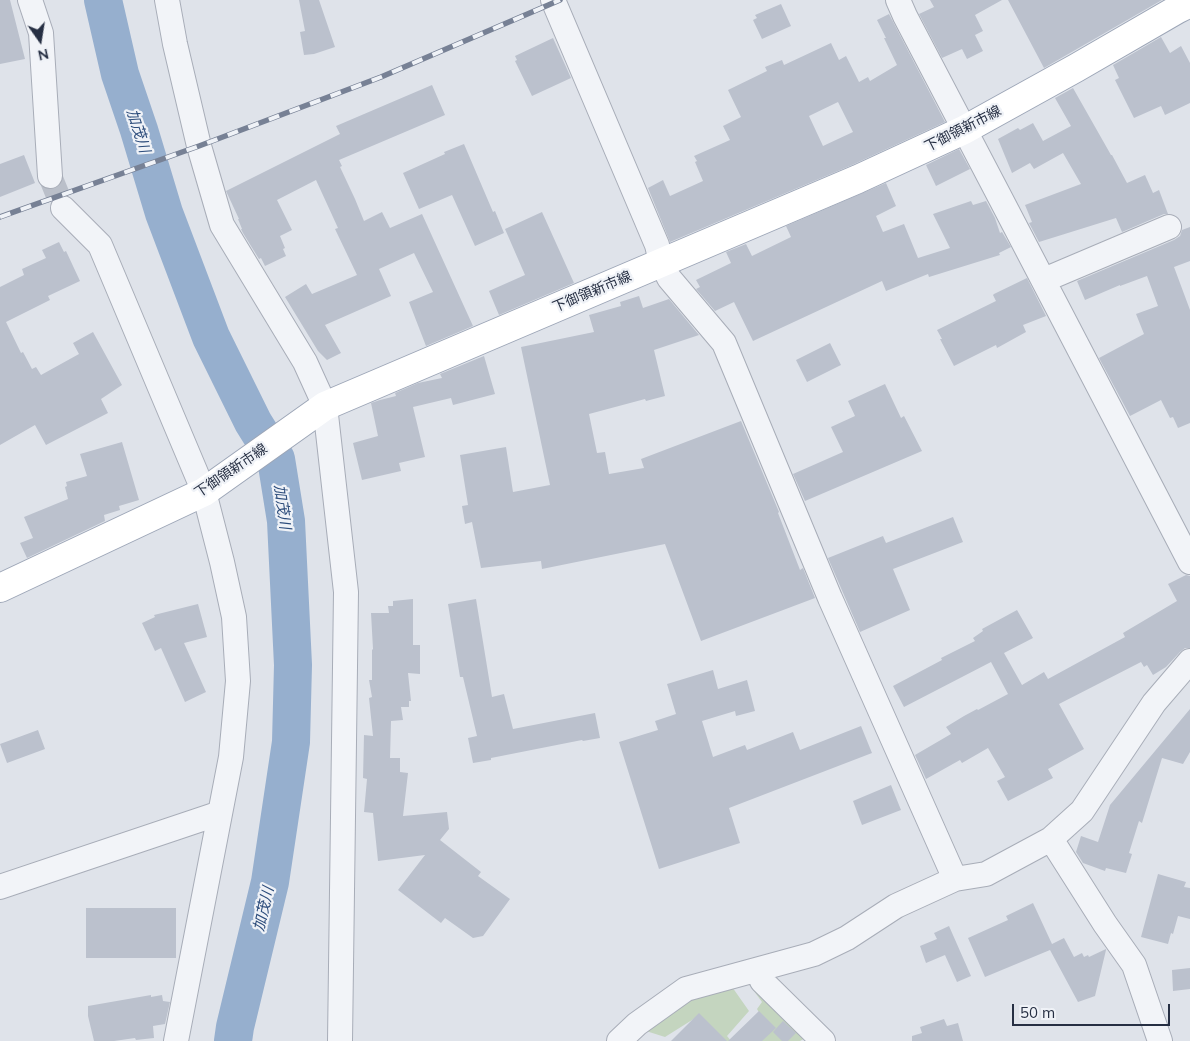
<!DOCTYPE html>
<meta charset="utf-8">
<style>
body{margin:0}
#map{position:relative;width:1190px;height:1041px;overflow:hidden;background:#dfe3ea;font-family:Mulish,sans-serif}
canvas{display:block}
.north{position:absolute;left:15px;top:15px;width:50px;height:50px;-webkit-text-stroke:4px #eff2f7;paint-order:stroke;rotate:167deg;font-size:14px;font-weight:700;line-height:20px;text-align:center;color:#262f43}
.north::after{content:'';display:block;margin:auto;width:18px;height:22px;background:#262f43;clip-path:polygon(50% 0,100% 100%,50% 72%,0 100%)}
.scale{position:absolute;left:1012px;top:1004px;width:158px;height:22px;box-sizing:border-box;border:2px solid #262f43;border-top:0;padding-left:6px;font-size:15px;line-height:18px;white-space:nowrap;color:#262f43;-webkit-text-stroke:4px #eff2f7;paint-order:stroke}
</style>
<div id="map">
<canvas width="1190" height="1041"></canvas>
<div class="north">N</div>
<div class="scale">50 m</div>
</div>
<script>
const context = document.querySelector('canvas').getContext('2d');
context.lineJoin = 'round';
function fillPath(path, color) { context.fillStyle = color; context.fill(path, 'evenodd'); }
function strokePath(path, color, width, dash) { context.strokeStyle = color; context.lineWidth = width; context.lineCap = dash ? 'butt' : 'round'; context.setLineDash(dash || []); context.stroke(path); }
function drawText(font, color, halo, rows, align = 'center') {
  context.font = font + ' Mulish,"Noto Sans JP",sans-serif'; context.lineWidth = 4.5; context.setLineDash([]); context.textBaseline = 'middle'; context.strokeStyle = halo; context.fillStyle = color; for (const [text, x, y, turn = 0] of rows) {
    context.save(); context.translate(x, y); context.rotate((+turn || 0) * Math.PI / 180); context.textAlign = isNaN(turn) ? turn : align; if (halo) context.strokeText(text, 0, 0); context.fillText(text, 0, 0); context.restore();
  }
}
const green = new Path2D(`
 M757,981L810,1035L800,1041H754L769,1030L757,1009L762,1002L748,983Z
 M730,984L749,1011L727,1036L731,1041H714L700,1015L665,1037L646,1031L688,995Z`);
const river = new Path2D(`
 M103,0L120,74L139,130L164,213L211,337L253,422L276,459L286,521L293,665L291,742L270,882L235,1027L233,1041`);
const building = new Path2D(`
 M0,0H10L25,59L0,64Z
 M299,0H319L335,47L314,54L304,55L300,32L305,31Z
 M930,0H1002L975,15L983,31L975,35L983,51L967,59L962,49L942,58L919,14L934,7Z
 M1008,0H1162L1044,68Z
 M781,4L791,26L762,39L753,20L757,18L755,15Z
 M889,14L945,122L852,165L670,242L648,188L663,180L670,196L703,181L695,162L697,161L694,156L730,140L723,126L741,117L728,90L767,71L765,67L782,60L784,65L831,43L839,60L846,56L859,82L868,77L870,81L897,65L884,38H886L877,20ZM838,102L853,132L823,146L809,116Z
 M1161,37L1170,53L1181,46L1190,63V103L1165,115L1161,106L1134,118L1115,80L1119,78L1113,65Z
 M553,38L571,78L532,96L515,61L517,60L515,56Z
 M432,85L445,115L339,160L342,166L340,167L355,199L364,221L382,212L390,228L422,214L473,326L426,346L409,302L433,292L414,253L379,269L391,296L325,325L341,353L327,360L318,351L285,297L306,284L312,294L357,275L335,229L338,228L316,180L277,200L292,230L280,236L285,248L283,249L286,256L265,266L261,258L259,259L243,233L241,229H242L238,219H239L226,191L340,134L336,126Z
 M1073,88L1111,155H1112L1127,183L1145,175L1153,193L1159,190L1168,214H1164L1122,232L1116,218L1039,242L1029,223L1032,222L1025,205L1081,184L1063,153L1034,169L1030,163L1012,173L998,139L1018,128L1020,130L1033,123L1043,141L1071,126L1055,98Z
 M464,144L493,212L495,211L504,233L475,246L452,195L419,209L403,173L445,154L444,152Z
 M959,149L970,169L936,186L926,165Z
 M24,155L35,183L0,197V164Z
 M886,183L896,206L876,216L883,232L904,224L918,258L950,248L933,214L971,201L973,205L986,201L995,218L1000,233L1002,232L1011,247L999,253L1000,255L929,277L928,274L886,291L882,281L753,341L734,302L715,311L696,289L700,287L696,280L731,263L726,252L746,244L752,256L791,237L786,226Z
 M542,212L574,283L499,315L489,291L525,275L505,229Z
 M1190,227V261L1174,267L1190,310V423L1178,428L1173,417L1170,418L1161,400L1130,416L1099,358L1144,334L1136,314L1158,306L1147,276L1120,286V285L1085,300L1077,281L1174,240L1180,236L1182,230Z
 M59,242L64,252L66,251L80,281L48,296L50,300L6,322L21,353L23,352L32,369L36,367L41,375L79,354L73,343L93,332L122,385L101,399L108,413L46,445L35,425L0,445V287L24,275L22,269L46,258L42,250Z
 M1027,278L1046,316L1023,325L1026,332L997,348L996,345L954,366L940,339H942L937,330L996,301L993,295L994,294Z
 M639,296L643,308L669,299L699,335L654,350L665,396L646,401L645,399L589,414L597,453L605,452L609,474L644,468L641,459L741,421L779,512L778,513L800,570L803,568L815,598L701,641L665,544L542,569L541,561L481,568L472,522L465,524L462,506L468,505L460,455L506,447L513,492L550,485L521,347L594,332L589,315L621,306L620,302Z
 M830,343L841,365L807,382L796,360Z
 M484,356L495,394L453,405L451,398L413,407L425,457L399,463L401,471L362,480L353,443L378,436L371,403L380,400L396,396L395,393L418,383L442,378L440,374Z
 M885,384L901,418L904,416L922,451L805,501L793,474L843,452L831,427L855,416L848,401Z
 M122,442L139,500L119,506L120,510L104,515L105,521L27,558L20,543L33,538L24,517L68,499L65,487L67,486L66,482L87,476L80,454Z
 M953,517L963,542L893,569L910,610L860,632L828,558L883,536L886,543Z
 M1186,575L1190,576V648H1185L1180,652L1166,667L1153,675L1147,665L1144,667L1141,662L1059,704L1084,749L1048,769L1053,778L1008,801L997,781L1005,777L988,748L962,763L960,760L926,779L915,755L951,734L946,727L964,716L977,709L978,710L1008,694L991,662L904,707L893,686L942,660L941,658L975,641L973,638L983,631L982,629L1017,610L1033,638L1004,653L1022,685L1044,672L1048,679L1125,637L1123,633L1177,601L1168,584Z
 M413,599V645H420V674L408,673L411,701H409V707H401L403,720L391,721L390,758H400V772L408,773L403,816L447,812L449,829L440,840L481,872L478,876L510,899L483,936L473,938L445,918L441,923L398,890L425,855L378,861L373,813L364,812L367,779L363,778L364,735L373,736L369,698L372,697L369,680H372V650L373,649L371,613H389L388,606H393V601Z
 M476,599L492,697L504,694L513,729L595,713L600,738L583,741L582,740L491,758V760L473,763L468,738L477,736L463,677H460L448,604Z
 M198,604L207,637L184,643L206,692L185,702L161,648L155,651L142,623L155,617L154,615Z
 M713,670L718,689L747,680L755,711L736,716L735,711L702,721L713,757L745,745L747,750L793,732L800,750L861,726L872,753L729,808L740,843L659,869L619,742L658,730L655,721L676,714L667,684Z
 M1190,709V752L1183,764L1162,758L1142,823L1139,821L1129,853L1132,854L1126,873L1106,868L1105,871L1083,863L1076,852L1081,836L1098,842L1110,805Z
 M38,730L45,749L7,763L0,744Z
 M891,785L901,810L862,825L853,801Z
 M1158,874L1186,882L1184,887L1190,888V919L1178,916L1173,934L1171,933L1168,944L1141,937Z
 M1033,903L1052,944L1064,938L1074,957L1082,953L1084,957L1088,955L1089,957L1106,949V950L1095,996L1078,1002L1050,950L985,977L968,938L1008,920L1006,916Z
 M86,908H176V958H86Z
 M949,926L971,976L957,982L945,955L926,963L920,946L937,939L934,933Z
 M1190,968V989L1173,991L1172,970Z
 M151,995V997L162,995L163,1001L170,1002L165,1024L153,1026L154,1038L136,1040L135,1038L114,1041H94L88,1016V1006Z
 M759,1011L776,1028L762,1041H728Z
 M699,1013L727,1041H671Z
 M944,1019L947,1026L958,1023L963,1041H912V1036L922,1033L920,1027Z
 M783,1021L796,1033L788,1041H782L773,1032Z`);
const minorTunnel = new Path2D(`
 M50,176L63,208`);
const minor = new Path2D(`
 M30,0L41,33L50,176
 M167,0L175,44L199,146L222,225L305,362L325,406L346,592L340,1041
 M553,0L657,245L661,262L669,278L724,343L830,598L955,879
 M898,0L905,16C1000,198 1096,379 1190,562
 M63,208L100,245L204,492L222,562L234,617L238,681L231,757L176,1041
 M1044,280L1169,227
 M1051,839L1105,924L1134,965L1160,1041
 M0,887L220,813
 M758,970L762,981L823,1041
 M619,1041L637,1024L686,989L814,954L847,938L896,906L955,879L986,874L1051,839L1082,811L1154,703L1190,661`);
const major = new Path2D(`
 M0,588L204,492L325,406L858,179L964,130L1076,68L1178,9L1190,3`);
const rail = new Path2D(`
 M0,217L199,146L381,77L560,0`);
const streetNames = [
 ["下御領新市線",963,129,-27],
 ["下御領新市線",592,292,-23],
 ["下御領新市線",231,471,-34]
];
const waterNames = [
 ["加茂川",138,131,72],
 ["加茂川",282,507,82],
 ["加茂川",264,909,-77]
];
fillPath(green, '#c4d5bf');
strokePath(river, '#96afce', 38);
fillPath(building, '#bbc1cd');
strokePath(minorTunnel, '#babfc9', 24, [24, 12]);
strokePath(minor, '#a8adb8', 26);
strokePath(major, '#9da6b7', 30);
strokePath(minor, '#f2f4f8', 24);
strokePath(major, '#fff', 28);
strokePath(rail, '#778195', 5.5);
strokePath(rail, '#eff2f7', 4, [11]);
drawText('14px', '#262f43', '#eff2f7', streetNames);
drawText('italic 15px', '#2c4c7b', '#eff2f7', waterNames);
</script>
